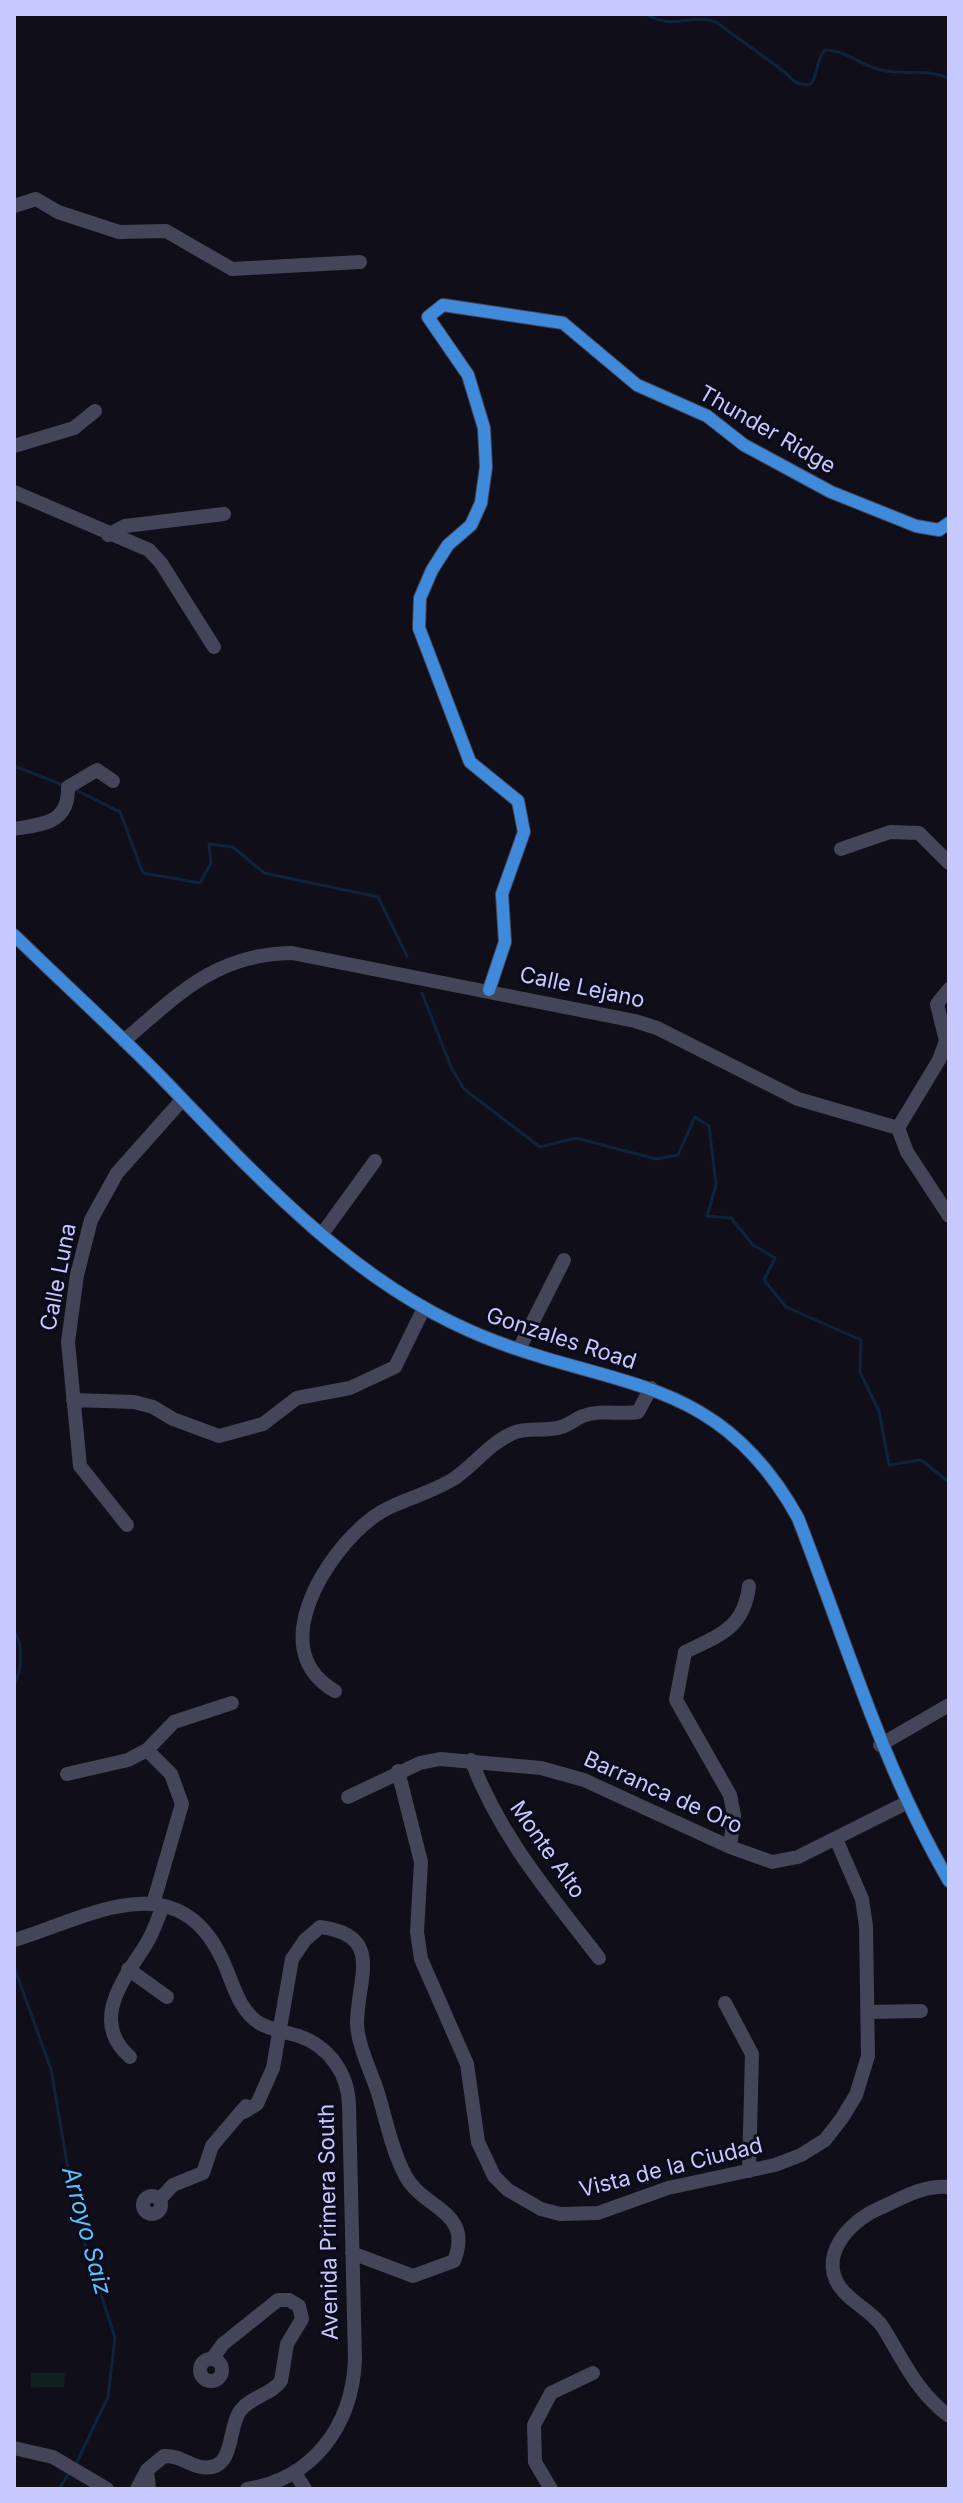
<!DOCTYPE html>
<style>
body{margin:0}
#map{position:relative;width:963px;height:2503px;overflow:hidden;background:#100e18;font-family:Inter,sans-serif}
canvas{display:block}
.frame{position:absolute;inset:0;border:16px solid #c7c8fd;pointer-events:none}
</style>
<div id="map">
<canvas width="963" height="2503"></canvas>
<div class="frame"></div>
</div>
<script>
const context = document.querySelector('canvas').getContext('2d');
context.lineJoin = 'round';
function fillPath(path, color) { context.fillStyle = color; context.fill(path, 'evenodd'); }
function strokePath(path, color, width, dash) { context.strokeStyle = color; context.lineWidth = width; context.lineCap = dash ? 'butt' : 'round'; context.setLineDash(dash || []); context.stroke(path); }
function drawText(font, color, halo, rows, align = 'center') {
  context.font = font + ' Inter,sans-serif'; context.lineWidth = 6; context.setLineDash([]); context.textBaseline = 'middle'; context.strokeStyle = halo; context.fillStyle = color; for (const [text, x, y, turn = 0] of rows) {
    context.save(); context.translate(x, y); context.rotate((+turn || 0) * Math.PI / 180); context.textAlign = isNaN(turn) ? turn : align; if (halo) context.strokeText(text, 0, 0); context.fillText(text, 0, 0); context.restore();
  }
}
const green = new Path2D(`
 M31,2373H65L64,2387L31,2388Z`);
const stream = new Path2D(`
 M646,14C675,31 690,13 716,22L786,73C793,82 799,86 811,84C819,73 815,61 825,50C848,50 863,68 885,71C908,75 928,68 949,79
 M14,766L63,785
 M74,789L120,812L143,873L200,883L211,863L209,844L233,847L264,873L378,897L407,956
 M422,993L451,1067L464,1089L540,1147L576,1138L656,1159L678,1155L695,1117L709,1126L716,1185L707,1216L731,1218L753,1245L775,1258L764,1280L786,1307L861,1340L860,1372L879,1411L889,1465L921,1460L949,1482
 M14,1632C24,1645 22,1671 14,1684
 M14,1967L51,2069L76,2216L115,2338L108,2397L76,2464
 M59,2489L69,2473`);
const minor = new Path2D(`
 M14,206L36,199L58,212L119,232L166,231L232,269L360,262
 M14,446L74,428L95,411
 M14,492L149,550L161,563L214,647
 M108,535L125,526L224,514
 M14,829C44,824 69,823 68,787L97,770L113,781
 M841,849L890,832L919,833L949,863
 M14,935C63,983 114,1029 162,1078C253,1172 346,1276 468,1330C604,1391 715,1367 798,1518C846,1641 882,1766 949,1881
 M949,989L937,1004L946,1041L939,1060L898,1128L907,1152L949,1216
 M489,990L505,942L502,894L524,832L518,801L470,762L419,628L420,598L432,570L448,545L471,525L481,503L486,467L484,428L468,375L428,317L443,305L563,323L637,385L707,416L744,445L831,492L916,526L939,530L949,523
 M124,1041C178,994 216,954 292,953L635,1021L657,1028L798,1099L898,1128
 M322,1234L375,1161
 M519,1349L564,1260
 M73,1400L134,1402L153,1407L173,1419L219,1436L263,1424L297,1398L350,1388L395,1367L424,1308
 M127,1525L80,1466L68,1342L77,1275L91,1220L117,1173L182,1100
 M335,1691C263,1650 327,1552 372,1518C396,1500 429,1495 455,1478C475,1464 490,1443 513,1433C528,1427 546,1432 561,1427C569,1425 575,1419 583,1416C601,1409 619,1415 638,1412L651,1388
 M880,1745L949,1705
 M147,1750L171,1774L182,1804L153,1904
 M471,1760C501,1838 549,1893 599,1958
 M398,1771L421,1862L417,1932L421,1959L467,2064L478,2142L494,2176L508,2190L541,2209L560,2214L598,2213L668,2188L775,2165L801,2155L825,2140L842,2118L856,2095L868,2056L866,1926L862,1899L836,1839
 M67,1774L128,1760L147,1750L174,1722L232,1703
 M348,1797L420,1763L440,1759L541,1768L584,1780L730,1847L772,1862L798,1857L906,1803
 M730,1847L734,1815L730,1795L676,1700L685,1652C720,1635 744,1628 749,1586
 M14,1940C83,1920 174,1862 220,1955C232,1977 236,2008 259,2023C271,2030 286,2032 299,2036C330,2047 348,2074 349,2105L355,2360C352,2426 313,2479 247,2489
 M128,1969L167,1997
 M725,2003L752,2054L749,2171
 M868,2012L921,2011
 M130,2057C89,2021 124,1979 145,1946C153,1934 157,1920 163,1906
 M244,2112L257,2104L273,2068L292,1959L305,1940L320,1927C384,1935 358,1977 357,2022C357,2044 371,2071 378,2093C386,2120 392,2150 405,2175C423,2210 474,2210 454,2261L413,2276L352,2253
 M949,2187C923,2185 904,2197 880,2208C849,2221 814,2259 844,2292C856,2305 875,2314 884,2329C904,2362 917,2392 949,2416
 M143 2205a9 9 0 1 1 18 0a9 9 0 1 1-18 0Z
 M160,2199L173,2185L203,2173L212,2146L246,2106
 M200 2370a11 11 0 1 1 22 0a11 11 0 1 1-22 0Z
 M14,2448L53,2457L107,2489
 M147,2470L164,2456C179,2455 187,2464 201,2467C236,2473 227,2428 240,2411C251,2396 271,2395 281,2381L287,2344L302,2319L299,2306L289,2300H278L223,2344L212,2359
 M295,2473L305,2489
 M137,2489L147,2470L149,2489
 M551,2489L535,2462L534,2425L551,2393L593,2373`);
const cycleway = new Path2D(`
 M14,935C63,983 114,1029 162,1078C253,1172 346,1276 468,1330C604,1391 715,1367 798,1518C846,1641 882,1766 949,1881
 M489,990L505,942L502,894L524,832L518,801L470,762L419,628L420,598L432,570L448,545L471,525L481,503L486,467L484,428L468,375L428,317L443,305L563,323L637,385L707,416L744,445L831,492L916,526L939,530L949,523`);
const streetNames = [
 ["Thunder Ridge",767,430,30],
 ["Calle Lejano",582,988,12],
 ["Calle Luna",59,1277,-79],
 ["Gonzales Road",561,1339,18],
 ["Barranca de Oro",663,1793,24],
 ["Monte Alto",547,1850,55],
 ["Vista de la Ciudad",671,2168,-14],
 ["Avenida Primera South",329,2222,-91]
];
const waterNames = [
 ["Arroyo Saiz",86,2231,75]
];
fillPath(green, '#0f2120');
strokePath(stream, '#0d243a', 3);
strokePath(minor, '#444558', 14);
strokePath(cycleway, '#408adc', 12);
drawText('22px', '#c7c8fd', '#0c0b1b', streetNames);
drawText('italic 24px', '#5ac4f8', '#0c0b1b', waterNames);
</script>
